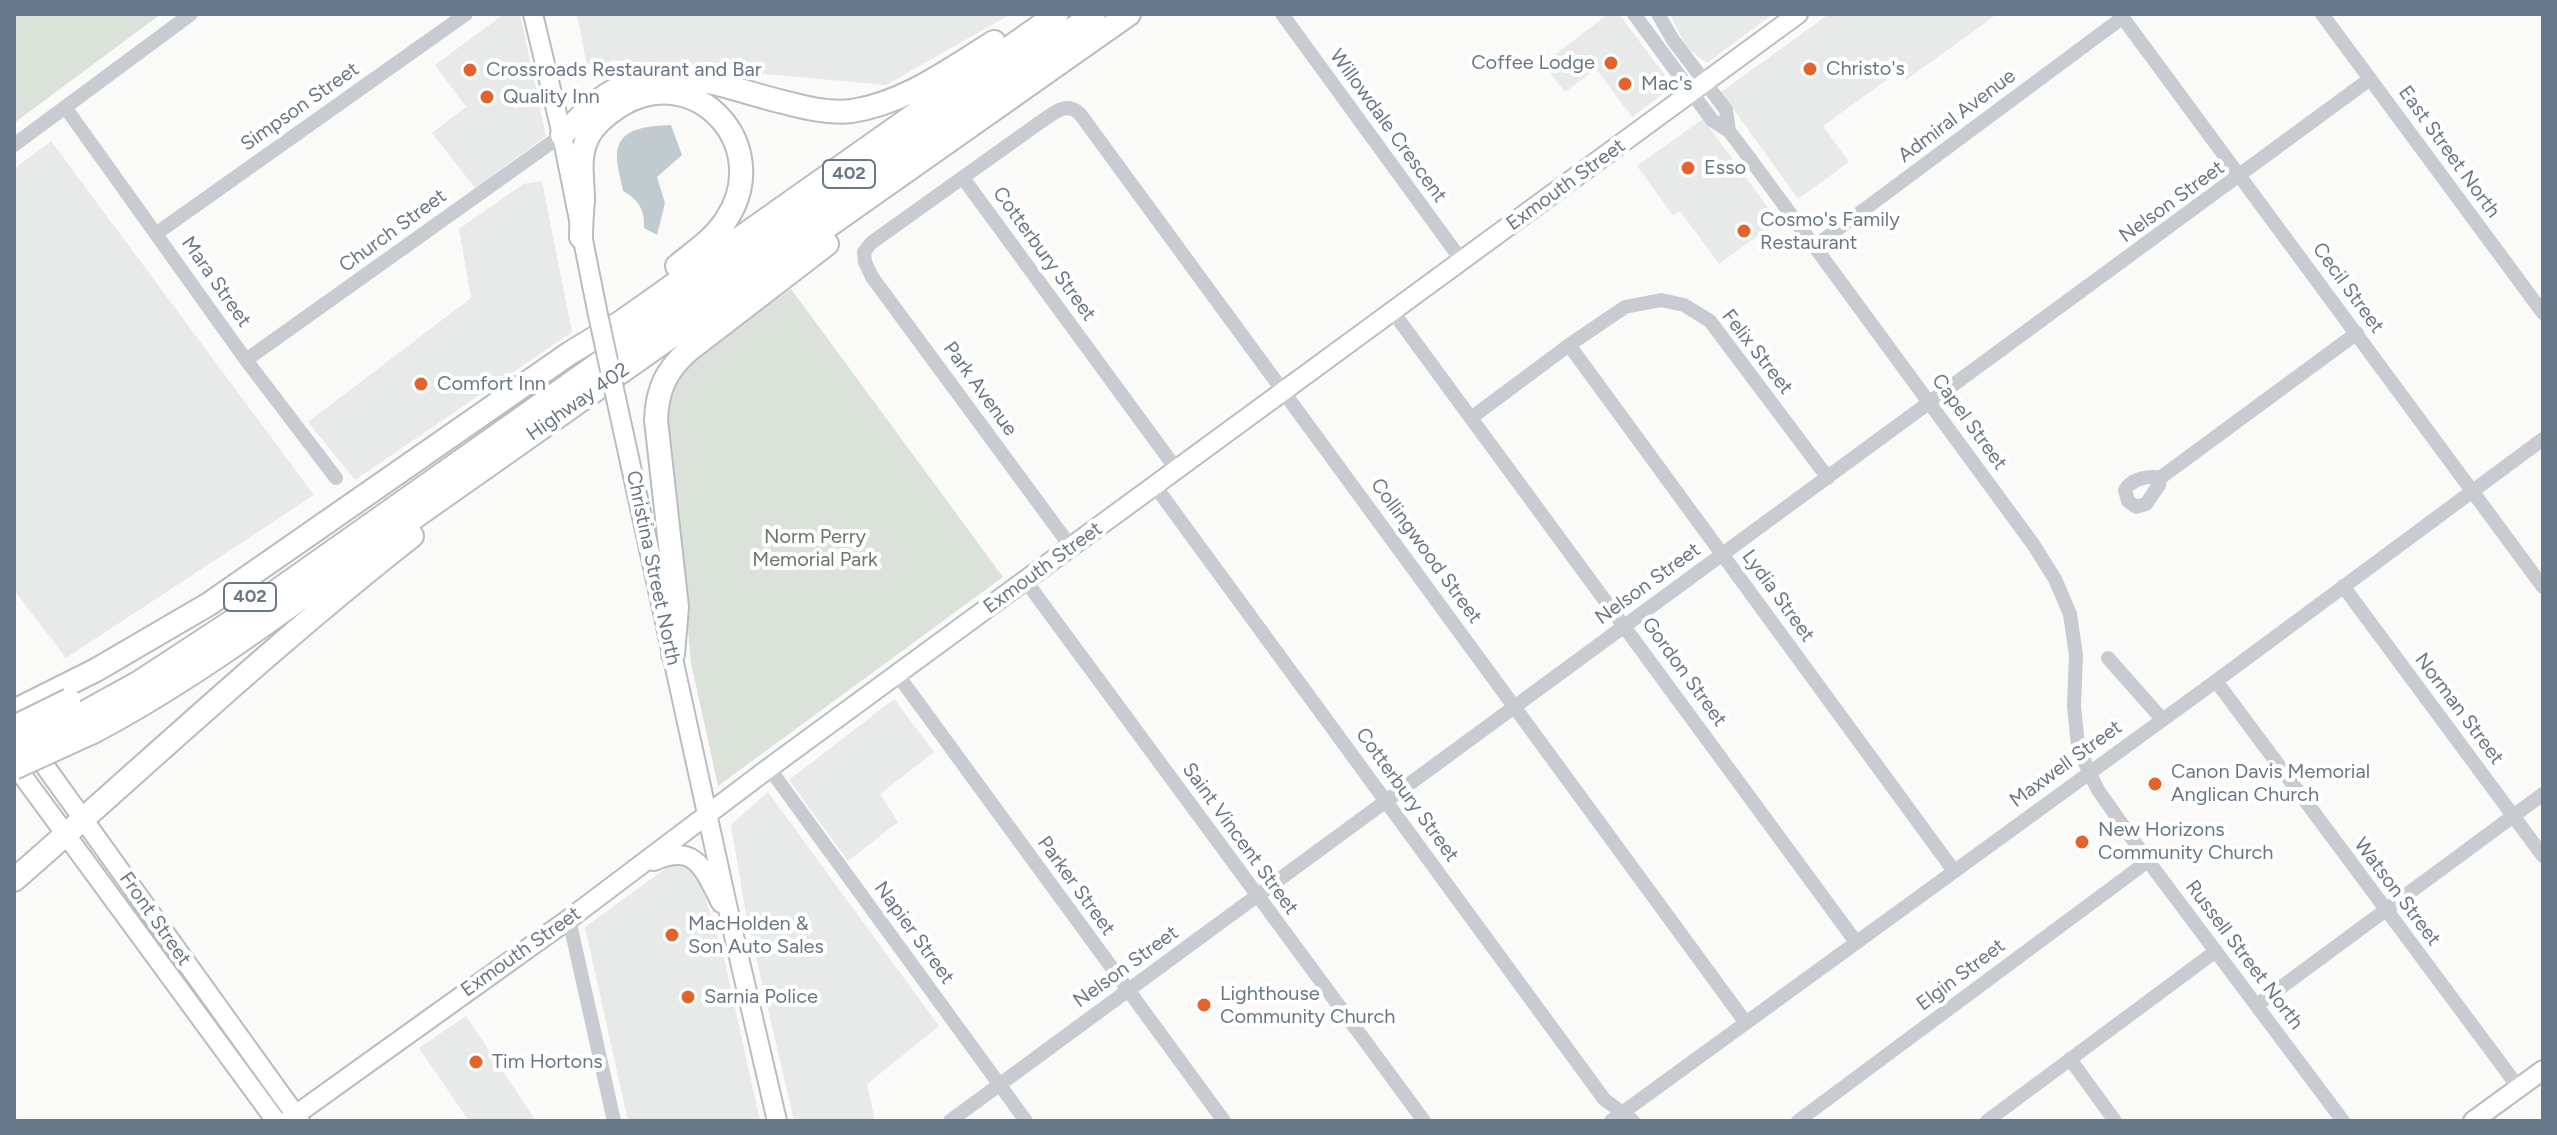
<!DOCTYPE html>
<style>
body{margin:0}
#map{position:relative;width:2557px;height:1135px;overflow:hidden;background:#fafaf8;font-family:Figtree,sans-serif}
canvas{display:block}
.frame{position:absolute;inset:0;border:16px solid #697889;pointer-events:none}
</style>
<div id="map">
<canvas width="2557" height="1135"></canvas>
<div class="frame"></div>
</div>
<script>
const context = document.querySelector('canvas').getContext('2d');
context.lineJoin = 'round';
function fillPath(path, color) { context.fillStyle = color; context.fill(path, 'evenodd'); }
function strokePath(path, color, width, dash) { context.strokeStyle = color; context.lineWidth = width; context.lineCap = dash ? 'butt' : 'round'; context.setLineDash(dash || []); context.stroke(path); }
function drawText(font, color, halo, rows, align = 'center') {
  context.font = font + ' Figtree,sans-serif'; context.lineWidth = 8; context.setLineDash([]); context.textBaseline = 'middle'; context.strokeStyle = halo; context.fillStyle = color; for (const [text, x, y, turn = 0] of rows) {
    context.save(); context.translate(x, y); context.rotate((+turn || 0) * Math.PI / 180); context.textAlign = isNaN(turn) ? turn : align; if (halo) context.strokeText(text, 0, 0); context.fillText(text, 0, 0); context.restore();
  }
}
const built = new Path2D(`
 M504,14H520L546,136L475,188L432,133L466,107L435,65Z
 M577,14H1011L886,85L612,60L589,77Z
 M1608,14H1619L1673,86L1632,117L1596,69L1565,92L1543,64Z
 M1670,14H1773L1707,63L1686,47Z
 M1829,14H1997L1906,80L1899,71L1823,126L1849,162L1798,199L1721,92Z
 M1703,119L1778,221L1719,264L1680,211L1673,215L1637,166Z
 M51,141L314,495L66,658L14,590V169Z
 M542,181L572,332L355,480L308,422L471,298L459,229L523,184Z
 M894,699L934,752L880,794L898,822L848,861L789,780Z
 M768,792L939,1026L867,1084L875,1121H794L746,914L731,825Z
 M672,864L697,872L724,958L760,1121H628L585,927Z
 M466,1016L536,1121H469L419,1048Z`);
const green = new Path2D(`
 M14,14H161L14,123Z
 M791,289L1003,577L718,786L691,663L674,482L665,423L673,383L692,359Z`);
const water = new Path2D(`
 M671,125L682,155L657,177L665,203L657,235L644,228C645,210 638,199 623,191C621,180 616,164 617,152C620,126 652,126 671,125Z`);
const minor = new Path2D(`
 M1282,14L1462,261
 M1634,14L1712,120L1729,131L1748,156L2033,544L2055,579L2070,614L2076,655L2074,706L2078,746L2089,772L2098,790L2148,861L2343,1121
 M1658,14L1673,40L1726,110L1729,131
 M2120,14L2543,587
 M2322,14L2543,313
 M65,107L246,360L336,478
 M14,145L191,14
 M963,178L1177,470
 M157,233L466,14
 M1815,246L2122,18
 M1393,312L1856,942
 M1569,345L1954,871
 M246,360L562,135
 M1471,418L1569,345L1625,307L1661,300L1684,305L1710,321L1828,478
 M2160,478L2159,485L2146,504L2136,507L2128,501L2125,490C2131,479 2149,475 2160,478L2357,333
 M1155,486L1604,1099L1633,1121
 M1071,547L872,277L865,262L864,252L871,243L1039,123C1053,114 1066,100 1080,114L1746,1023
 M1025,580L1424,1121
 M2343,586L2543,856
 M2108,658L2162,719
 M897,674L1224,1121
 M2216,681L2519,1088
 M769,768L1026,1121
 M569,919L614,1121
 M2257,1005L2543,794
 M2070,1059L2115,1121
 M950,1121L2370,79
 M1611,1121L2216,681L2543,439
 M1798,1121L2148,861
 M1987,1121L2216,951`);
const major = new Path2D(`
 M533,14L562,135L597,310
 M619,412L731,923L777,1121
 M32,748L300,1121
 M14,764L276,1121
 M654,861C696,842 704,870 721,903
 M287,1121L569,919L769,768L1798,14
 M2473,1121L2543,1070`);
const highway = new Path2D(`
 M562,135C574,124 585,111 598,101C657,56 716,85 779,101C802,107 828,114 852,111C905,103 950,69 994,42
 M581,237C581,224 582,212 583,200C583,180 578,158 587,139C593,125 607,114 621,105C696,60 775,146 726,220C714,239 694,252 677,266
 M673,654L677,607L656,420C657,390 666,370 689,350L827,244
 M14,711L96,670L209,604L570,353L621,322L1057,14
 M80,715L138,683L254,607L1094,14
 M93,732C178,687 256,631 334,574L1129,14
 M14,880C146,765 274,644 412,536`);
const majorBridge = new Path2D(`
 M597,310L619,412`);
const highwayBridge = new Path2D(`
 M14,727L69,700
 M14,747L80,715
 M14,768L93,732`);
const markers = [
 [1611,63,8,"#e4632d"],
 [1810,69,8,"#e4632d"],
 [470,70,8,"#e4632d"],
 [1625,84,8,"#e4632d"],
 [487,97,8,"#e4632d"],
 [1688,168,8,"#e4632d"],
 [1744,231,8,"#e4632d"],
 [421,384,8,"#e4632d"],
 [2155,784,8,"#e4632d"],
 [2082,842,8,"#e4632d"],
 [672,935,8,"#e4632d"],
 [688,997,8,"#e4632d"],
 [1204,1005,8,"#e4632d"],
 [476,1062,8,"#e4632d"]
];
const shields = [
 [849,174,52],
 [250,597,52]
];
const shieldNames = [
 ["402",849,174],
 ["402",250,597]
];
const poiNames = [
 ["Coffee Lodge",1595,63,"right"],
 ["Christo's",1826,69],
 ["Crossroads Restaurant and Bar",486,70],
 ["Mac's",1641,84],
 ["Quality Inn",503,97],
 ["Esso",1704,168],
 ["Cosmo's Family",1760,220],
 ["Restaurant",1760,243],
 ["Comfort Inn",437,384],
 ["Canon Davis Memorial",2171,772],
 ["Anglican Church",2171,795],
 ["New Horizons",2098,830],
 ["Community Church",2098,853],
 ["MacHolden &",688,924],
 ["Son Auto Sales",688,947],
 ["Lighthouse",1220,994],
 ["Community Church",1220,1017],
 ["Sarnia Police",704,997],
 ["Tim Hortons",492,1062]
];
const streetNames = [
 ["Simpson Street",300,107,-35],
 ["Admiral Avenue",1957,116,-37],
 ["Willowdale Crescent",1388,126,54],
 ["East Street North",2449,152,54],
 ["Exmouth Street",1566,185,-36],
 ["Nelson Street",2172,202,-36],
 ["Church Street",393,231,-36],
 ["Cotterbury Street",1044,254,54],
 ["Mara Street",216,282,55],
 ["Cecil Street",2348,288,54],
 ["Felix Street",1757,352,52],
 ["Park Avenue",980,389,54],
 ["Highway 402",578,402,-35],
 ["Capel Street",1969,422,54],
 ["Collingwood Street",1426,551,54],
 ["Christina Street North",653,568,78],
 ["Exmouth Street",1043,568,-36],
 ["Nelson Street",1648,584,-36],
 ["Lydia Street",1778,596,54],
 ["Gordon Street",1684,672,54],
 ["Norman Street",2459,709,53],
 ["Maxwell Street",2066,764,-36],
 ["Cotterbury Street",1407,795,54],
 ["Saint Vincent Street",1240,839,54],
 ["Parker Street",1076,886,54],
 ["Watson Street",2397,892,53],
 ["Front Street",155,919,55],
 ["Napier Street",914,933,54],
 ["Exmouth Street",521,952,-35],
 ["Russell Street North",2244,955,53],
 ["Nelson Street",1126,967,-36],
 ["Elgin Street",1961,975,-37]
];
const parkNames = [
 ["Norm Perry",815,537],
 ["Memorial Park",815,560]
];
fillPath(built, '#e8e9e9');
fillPath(green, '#dbe2d9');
fillPath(water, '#c1cacf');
strokePath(major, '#b9bdc1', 22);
strokePath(highway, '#b9bcc0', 26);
strokePath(minor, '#c8cbcf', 14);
strokePath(major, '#fff', 18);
strokePath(highway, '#fff', 22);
strokePath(majorBridge, '#b9bdc1', 22, []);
strokePath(highwayBridge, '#b9bcc0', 26, []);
strokePath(majorBridge, '#fff', 18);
strokePath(highwayBridge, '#fff', 22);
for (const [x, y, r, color] of markers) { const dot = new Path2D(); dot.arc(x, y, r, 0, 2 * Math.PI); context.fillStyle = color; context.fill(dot); strokePath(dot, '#fff', 3); }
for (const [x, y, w] of shields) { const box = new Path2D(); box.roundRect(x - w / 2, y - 14, w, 28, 6); context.fillStyle = '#fff'; context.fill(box); strokePath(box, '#697889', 2); }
drawText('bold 18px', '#697889', null, shieldNames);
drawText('20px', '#697889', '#fff', poiNames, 'left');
drawText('20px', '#697889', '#fff', streetNames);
drawText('20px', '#667a64', '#fff', parkNames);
</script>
